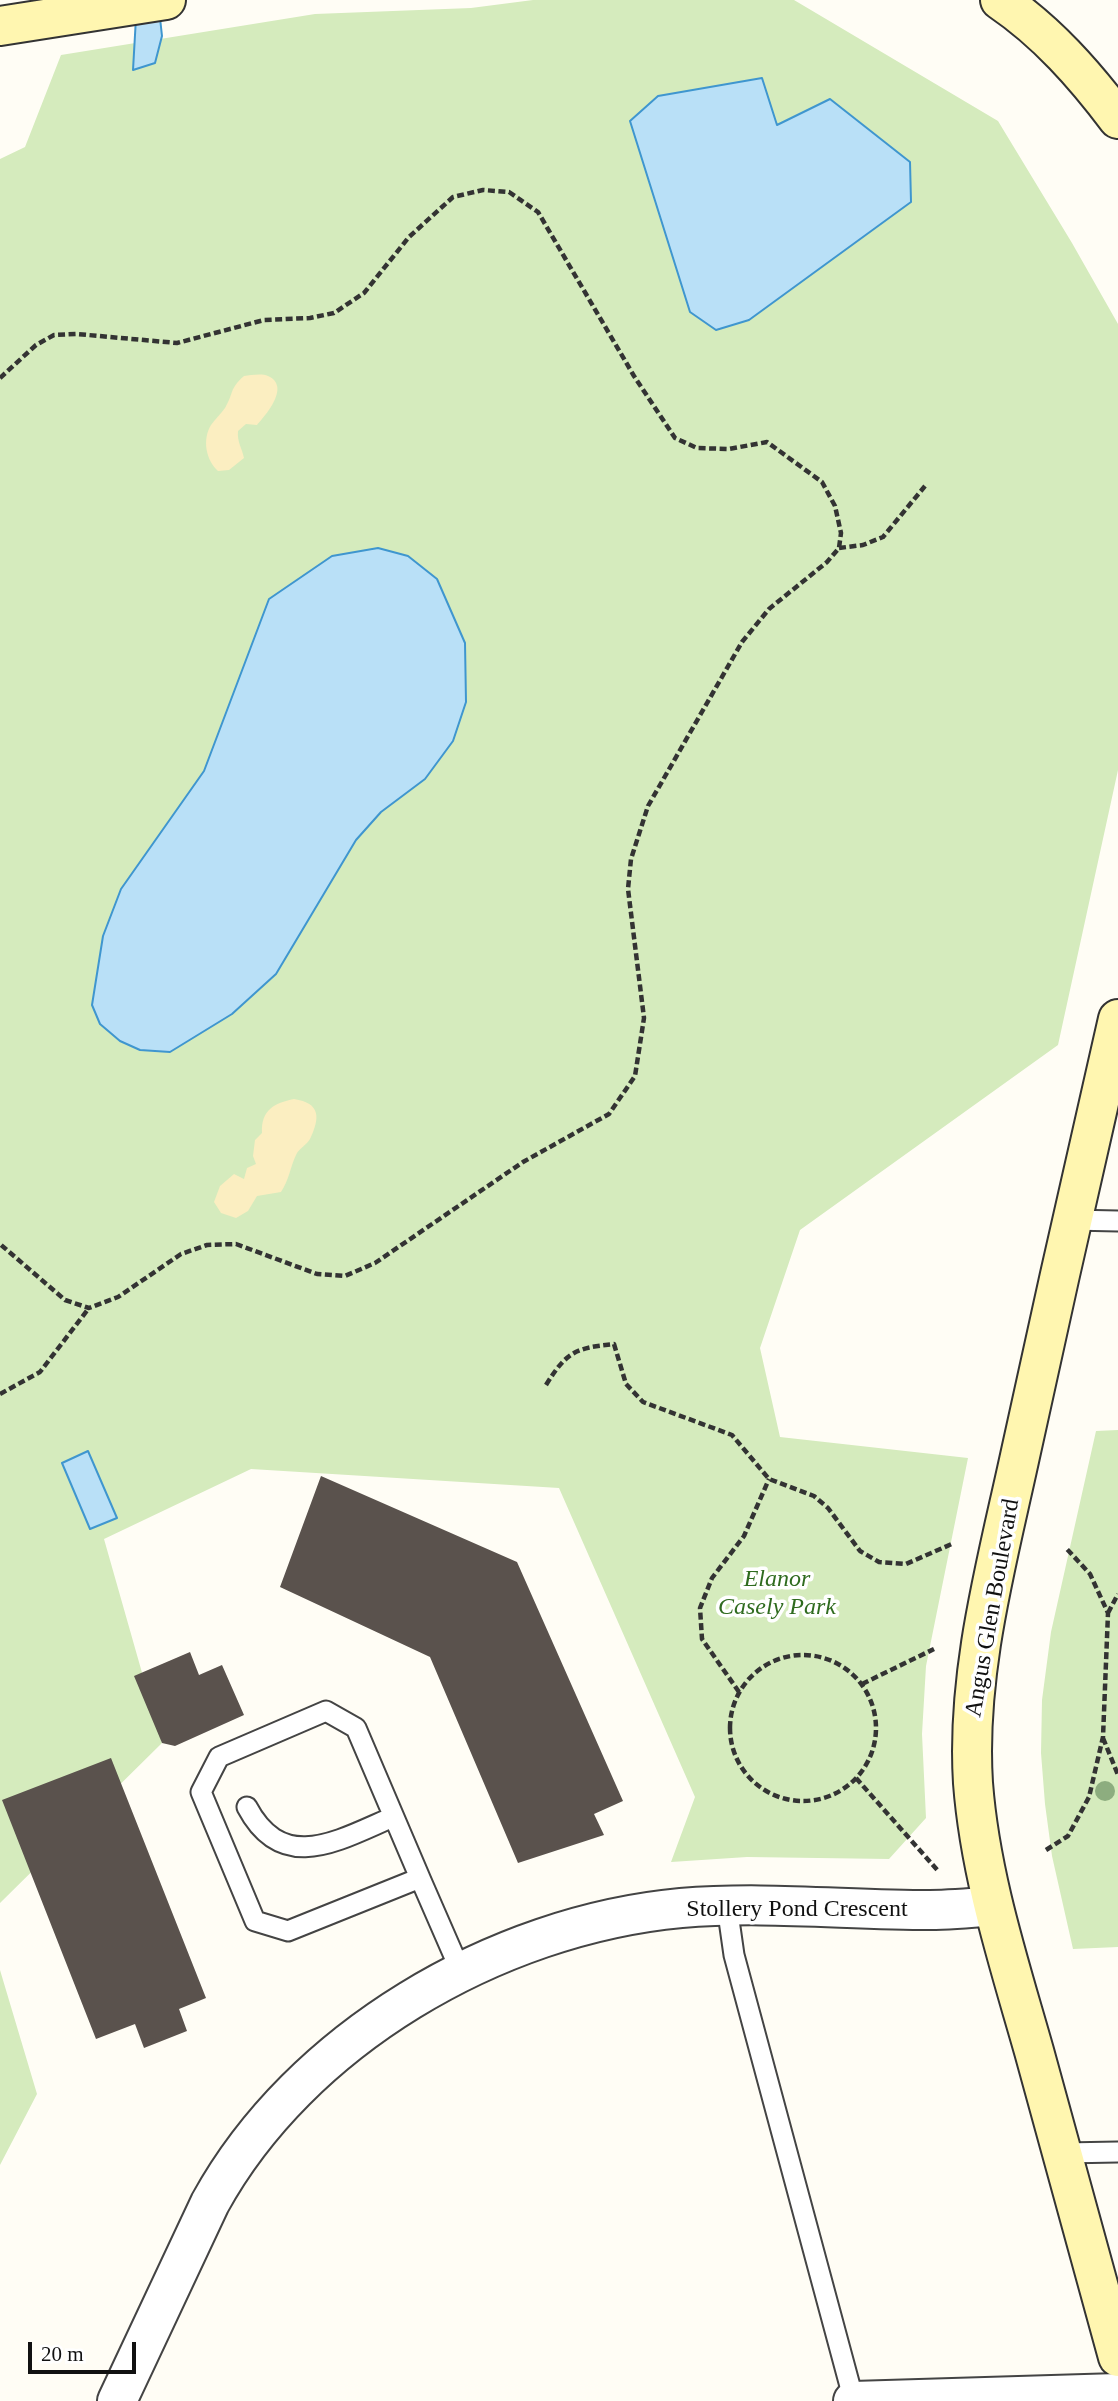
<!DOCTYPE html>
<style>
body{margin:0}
#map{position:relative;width:1118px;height:2401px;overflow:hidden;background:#fffdf5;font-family:"Times New Roman",serif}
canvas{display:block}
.scale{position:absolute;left:28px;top:2342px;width:108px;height:32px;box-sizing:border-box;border:4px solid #111;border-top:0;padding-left:9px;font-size:21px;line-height:24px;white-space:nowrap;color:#111;-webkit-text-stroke:5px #fff;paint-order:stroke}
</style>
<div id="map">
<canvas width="1118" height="2401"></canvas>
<div class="scale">20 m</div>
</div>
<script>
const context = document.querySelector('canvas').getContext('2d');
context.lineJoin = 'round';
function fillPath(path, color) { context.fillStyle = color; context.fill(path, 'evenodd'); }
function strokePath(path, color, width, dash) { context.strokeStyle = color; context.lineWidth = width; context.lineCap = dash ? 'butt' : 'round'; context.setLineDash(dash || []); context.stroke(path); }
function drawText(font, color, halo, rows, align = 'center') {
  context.font = font + ' "Times New Roman",serif'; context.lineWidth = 7; context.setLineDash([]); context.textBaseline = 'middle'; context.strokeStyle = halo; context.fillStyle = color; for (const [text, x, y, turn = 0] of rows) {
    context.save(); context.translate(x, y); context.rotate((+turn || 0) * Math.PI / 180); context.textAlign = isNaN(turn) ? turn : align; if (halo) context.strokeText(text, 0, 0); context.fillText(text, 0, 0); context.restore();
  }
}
const green = new Path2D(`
 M533,0H794L998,121L1072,243L1118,324V770L1058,1045L800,1230L760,1348L780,1437L968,1458L926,1666L922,1734L926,1818L889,1859L747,1857L671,1862L695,1797L559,1488L251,1469L104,1539L162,1743L0,1903V159L25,147L61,55L315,14L471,8Z
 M1118,1430V1947L1073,1949L1052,1856L1045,1804L1041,1753L1042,1700L1051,1632L1096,1431Z
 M0,1970L37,2094L0,2165Z`);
const sand = new Path2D(`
 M244,376C251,375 262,373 268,376C291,386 266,415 257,425L246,424L238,431C237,442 242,448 244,458L229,470L218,471C206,460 202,440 211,425C215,419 221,414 225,408C234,393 229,389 244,376Z
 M294,1099C321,1103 320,1118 310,1139C307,1145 299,1148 296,1155C290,1168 289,1180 281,1192L257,1196L248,1211L236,1218L221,1213L214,1202L220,1186L234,1174L244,1179L247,1168L256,1164L253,1156L255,1140L262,1133C261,1110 274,1103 294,1099Z`);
const water = new Path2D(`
 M137,0H158L162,36L155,63L133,70Z
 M762,78L777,125L830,99L910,162L911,202L749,320L716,330L690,312L630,121L658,96Z
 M378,548L408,556L437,579L465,643L466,702L453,741L425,779L381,812L356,840L276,974L232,1014L170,1052L140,1050L120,1041L100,1024L92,1005L103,936L121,889L204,771L269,599L332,556Z
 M88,1451L117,1518L90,1529L62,1463Z`);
const building = new Path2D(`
 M321,1476L517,1562L623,1801L594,1814L604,1835L518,1863L430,1657L280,1587Z
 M190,1652L199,1675L222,1665L244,1715L175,1746L162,1743L134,1676Z
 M111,1758L206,1998L179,2009L187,2031L144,2048L135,2024L96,2039L2,1800Z`);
const path = new Path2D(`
 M0,378L36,345L54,335L77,334L177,343L264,320L310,318L334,313L364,293L409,237L453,197L483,190L509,192L538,212L634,376L675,438L697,448L729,449L767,442L822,482L835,506L841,533L839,548L827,562L769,609L742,642L648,806L631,859L628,889L644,1018L635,1076L609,1114L523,1162L375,1263L345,1276L317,1274L236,1244L207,1245L181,1254L118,1297L89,1308L65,1300L0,1244
 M839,548L863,545L883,537L925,486
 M546,1385C567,1351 576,1348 614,1344L626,1384L643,1402L732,1435L769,1479L814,1496L828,1508L860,1551L879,1562L906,1564L954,1543
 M0,1394L40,1372L89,1308
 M1108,1613L1118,1594
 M730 1728a73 73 0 1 1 146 0a73 73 0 1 1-146 0Z
 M862,1684L934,1649
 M739,1692L702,1639L700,1608L712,1578L744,1536L769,1479
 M1103,1738L1118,1775
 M856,1778L939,1872
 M1046,1850L1068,1836L1089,1797L1103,1737L1108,1613L1090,1574L1066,1548`);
const lane = new Path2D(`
 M1071,1220L1118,1221
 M326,1711L356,1728L420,1878L288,1931L255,1921L201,1792L219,1757Z
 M247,1807C283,1875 339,1840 393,1817
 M420,1878L461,1972
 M727,1906L734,1955L854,2401
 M1064,2153L1118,2152`);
const street = new Path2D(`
 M117,2401L210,2203C300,2039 496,1925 681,1908C764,1901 847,1910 930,1910C951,1910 972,1908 993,1906
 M853,2401L1118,2393`);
const secondary = new Path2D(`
 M1000,0C1047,32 1084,74 1118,119
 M0,26L166,0
 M1118,1019C1084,1165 1052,1310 1020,1456C997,1562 966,1673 973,1783C980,1875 1009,1963 1034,2051C1063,2153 1091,2255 1118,2357`);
const trees = [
 [1105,1791]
];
const parkNames = [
 ["Elanor",777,1580],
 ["Casely Park",777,1608]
];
const streetNames = [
 ["Angus Glen Boulevard",993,1608,-80],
 ["Stollery Pond Crescent",797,1910]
];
fillPath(green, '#d5ebbd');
fillPath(sand, '#fbeec1');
fillPath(water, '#b9e0f7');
strokePath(water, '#3f96cf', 2);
fillPath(building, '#5a524d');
strokePath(lane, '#444', 23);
strokePath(street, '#444', 42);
strokePath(secondary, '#333', 42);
strokePath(path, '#333', 4.5, [7, 3.5]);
strokePath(lane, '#fff', 19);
strokePath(street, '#fff', 38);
strokePath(secondary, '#fff6b0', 38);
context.fillStyle = '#8dad7f';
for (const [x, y] of trees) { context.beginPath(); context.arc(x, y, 10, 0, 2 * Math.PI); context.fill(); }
drawText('italic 24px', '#2f6b1f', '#fff', parkNames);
drawText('24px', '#111', '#fff', streetNames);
</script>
